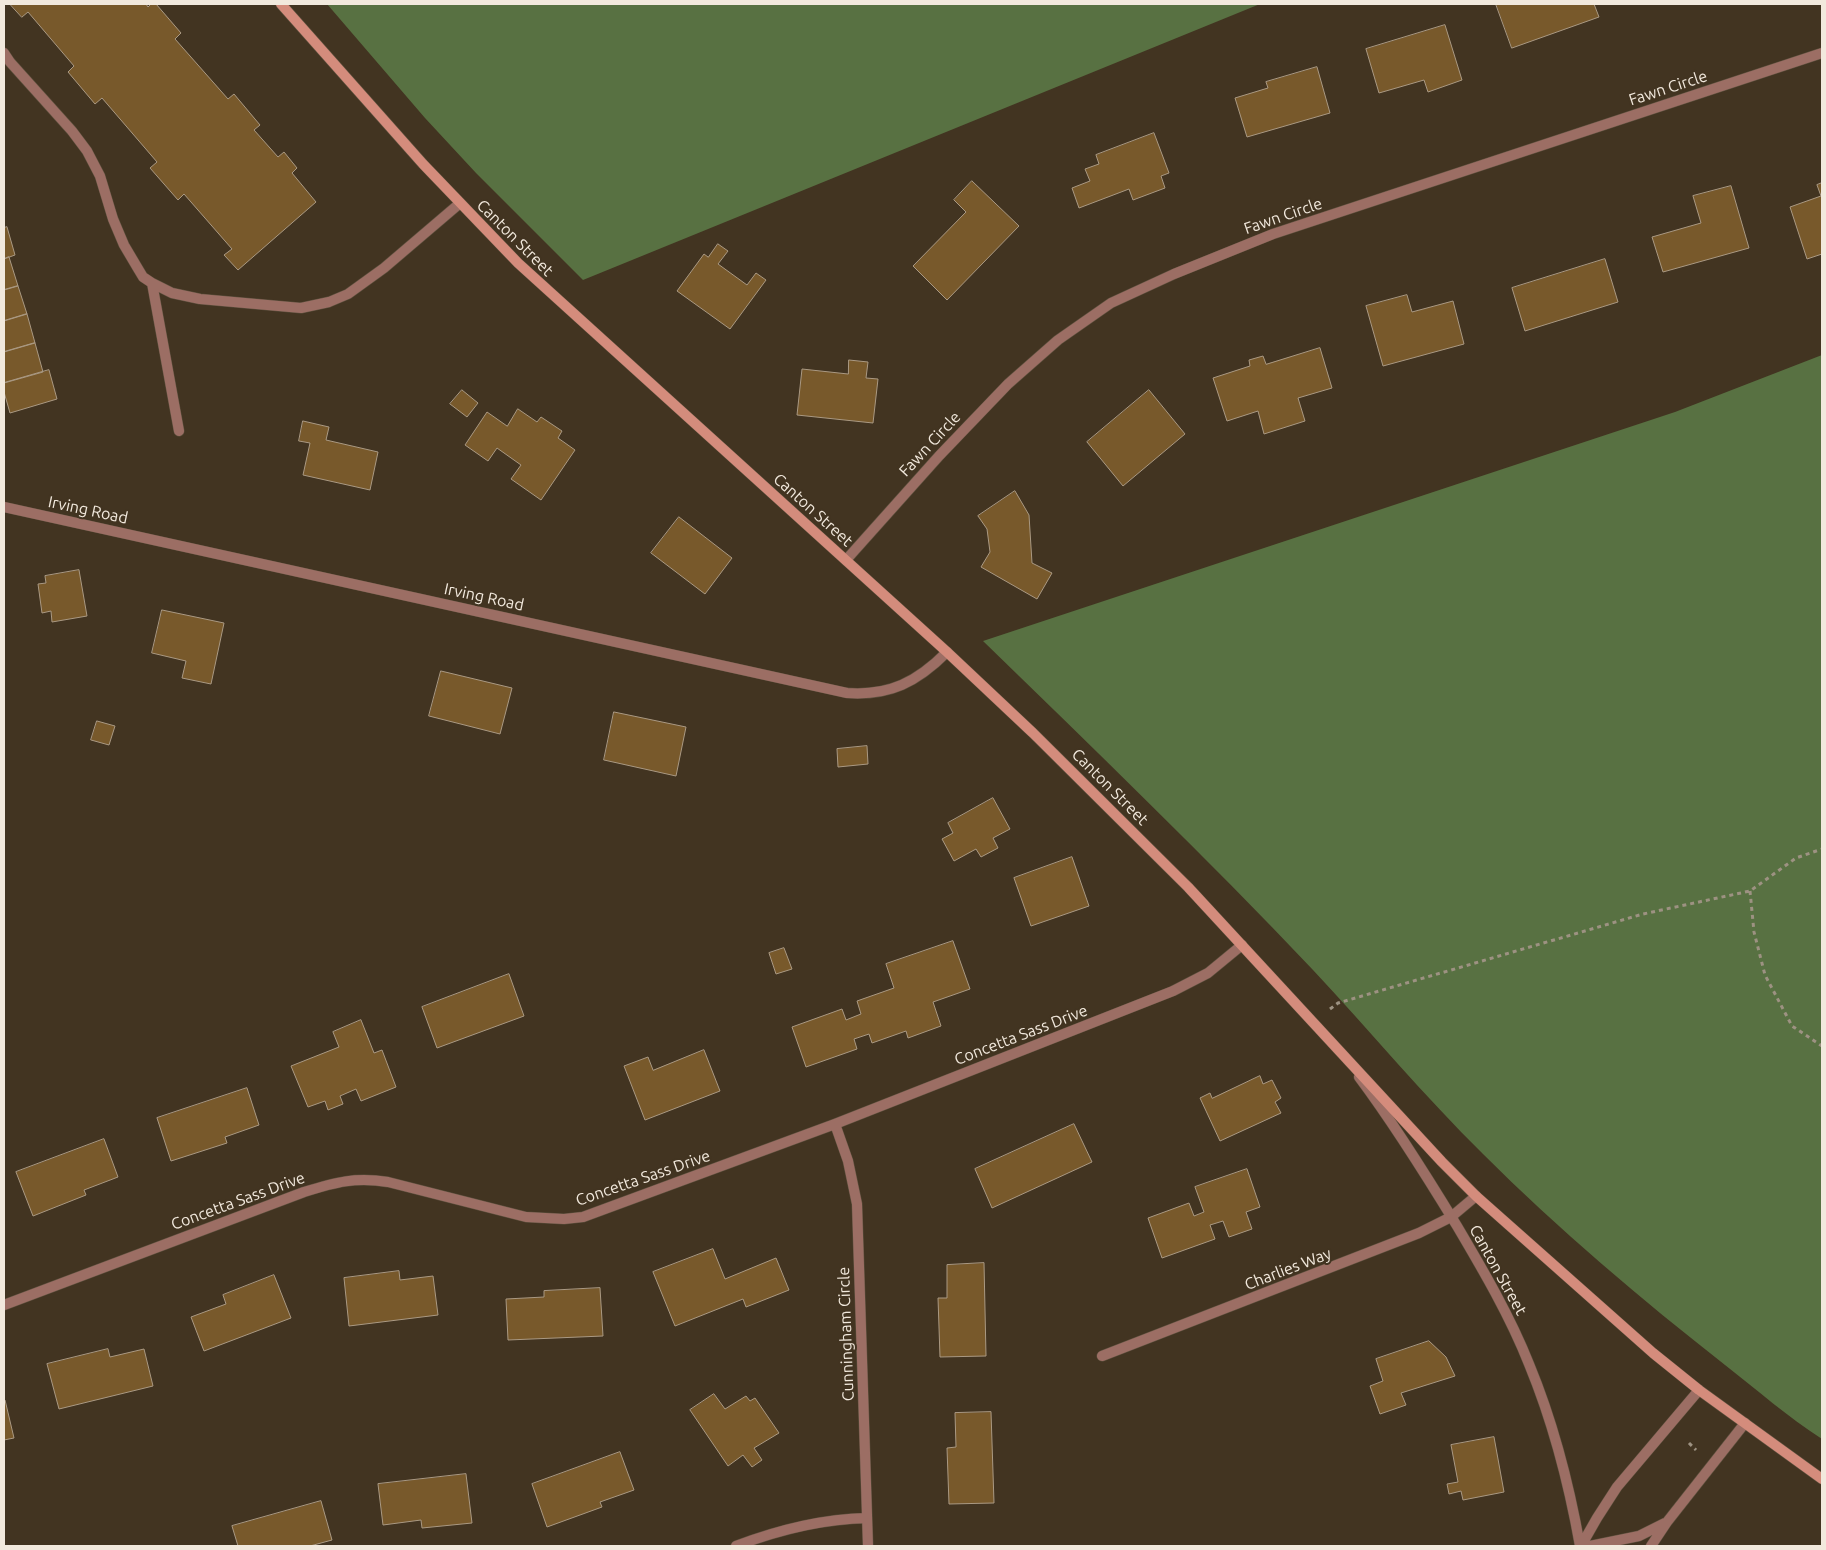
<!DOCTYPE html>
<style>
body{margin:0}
#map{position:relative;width:1826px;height:1550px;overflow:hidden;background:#423421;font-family:Ubuntu,sans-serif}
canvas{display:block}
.frame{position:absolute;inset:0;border:5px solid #f2e9dd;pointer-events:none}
</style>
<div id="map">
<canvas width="1826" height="1550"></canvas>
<div class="frame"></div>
</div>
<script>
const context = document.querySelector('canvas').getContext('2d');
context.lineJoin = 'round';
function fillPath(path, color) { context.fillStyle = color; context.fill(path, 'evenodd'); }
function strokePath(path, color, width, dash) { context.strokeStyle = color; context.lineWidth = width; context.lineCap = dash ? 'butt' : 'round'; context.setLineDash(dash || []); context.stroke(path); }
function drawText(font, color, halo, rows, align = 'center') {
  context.font = font + ' Ubuntu,sans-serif'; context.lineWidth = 4; context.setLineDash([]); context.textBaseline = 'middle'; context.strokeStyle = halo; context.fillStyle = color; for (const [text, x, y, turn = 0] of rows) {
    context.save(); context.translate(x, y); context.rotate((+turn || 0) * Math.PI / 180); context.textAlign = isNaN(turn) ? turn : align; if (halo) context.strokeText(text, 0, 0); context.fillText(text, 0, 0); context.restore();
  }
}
const forest = new Path2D(`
 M327,4H326H1260L583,280L476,173L425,118Z
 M1822,355V1439C1788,1417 1757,1390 1725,1365C1641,1299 1559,1230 1483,1154C1424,1096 1370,1031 1313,970C1206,857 1094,749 983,641L1675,412Z`);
const building = new Path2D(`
 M10,4H146L148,7L151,4H156L181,33L175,39L228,99L234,94L260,125L254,130L278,157L284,152L297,168L292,173L316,202L238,270L224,255L232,249L184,194L178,200L150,168L157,162L102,98L95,104L68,72L74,66L28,12L22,17Z
 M1496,4H1594L1599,17L1512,48Z
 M1445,25L1462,80L1428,92L1424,80L1379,93L1366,49Z
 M1317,67L1330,113L1247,137L1235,98L1268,88L1266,82Z
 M1154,133L1169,173L1161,176L1165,188L1133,200L1129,189L1079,208L1072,188L1090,181L1085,169L1099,164L1096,155Z
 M972,181L1019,226L947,300L913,266L966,212L954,200Z
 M1822,183V254L1807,259L1790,207L1821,196L1817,185Z
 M1731,186L1749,248L1663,272L1652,237L1701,223L1693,196Z
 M7,227L15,255L4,259V228Z
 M718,244L728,251L718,264L747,285L756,273L766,280L730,329L677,291L704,254L708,257Z
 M9,257L18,286L4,290V259Z
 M1605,259L1618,302L1525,331L1512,288Z
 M18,286L27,314L4,321V290Z
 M1407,295L1412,312L1453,301L1464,344L1383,366L1366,306Z
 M27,314L35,343L4,352V321Z
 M35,343L43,372L4,383V352Z
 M1320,348L1332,388L1298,398L1305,421L1264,434L1258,411L1227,421L1213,378L1250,366L1249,360L1263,356L1266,364Z
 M849,360L868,362L866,378L878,379L873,423L797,415L802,369L848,374Z
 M49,370L57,399L10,413L4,392V383Z
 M462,390L478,403L467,417L450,404Z
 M1149,390L1185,434L1123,486L1087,442Z
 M518,409L537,422L541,417L562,431L558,438L575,450L541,500L511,479L521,465L497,448L488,461L465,445L487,412L507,426Z
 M303,421L329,427L326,440L378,452L370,490L303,475L310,443L299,441Z
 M1015,491L1029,515L1032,563L1052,573L1037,599L981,567L990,552L987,529L978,516Z
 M679,517L732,558L705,594L651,553Z
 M79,570L87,616L52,622L51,611L42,613L38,584L46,583L45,576Z
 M162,610L224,623L211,684L182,678L186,661L152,653Z
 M441,671L512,688L500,734L429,716Z
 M614,712L686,727L676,776L604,760Z
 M97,721L115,726L109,745L91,740Z
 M867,746L868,764L838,767L837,749Z
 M993,798L1010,829L993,838L998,848L981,857L976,849L954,861L942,839L953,833L948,823Z
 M1072,857L1089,906L1031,926L1014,878Z
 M953,941L970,989L933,1002L941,1026L908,1038L906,1031L872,1043L869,1034L854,1039L857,1049L806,1067L792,1027L842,1009L846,1020L861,1014L857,1001L894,988L886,964Z
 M784,948L792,969L776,974L769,953Z
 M509,974L524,1016L437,1048L422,1007Z
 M361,1020L374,1053L382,1050L396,1087L361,1101L356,1089L340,1096L343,1104L328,1110L325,1101L308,1107L291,1066L339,1047L333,1032Z
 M704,1050L720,1091L645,1120L624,1066L648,1057L653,1070Z
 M1260,1076L1263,1084L1272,1080L1281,1098L1275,1102L1281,1113L1220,1141L1200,1098L1210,1093L1212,1098Z
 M247,1088L259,1125L225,1137L227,1143L171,1161L157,1118Z
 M1074,1124L1092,1162L992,1208L975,1169Z
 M104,1139L118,1177L84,1190L86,1195L33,1216L16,1172Z
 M1247,1169L1260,1207L1246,1212L1252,1229L1229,1237L1223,1221L1210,1225L1215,1239L1162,1258L1148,1218L1189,1203L1194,1216L1204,1212L1195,1187Z
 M713,1249L725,1279L776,1258L789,1290L746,1307L743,1299L675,1326L653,1272Z
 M984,1263L986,1356L940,1357L938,1298H947V1265Z
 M399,1271L400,1280L433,1276L438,1315L349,1326L344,1278Z
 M274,1275L291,1318L204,1351L191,1317L226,1304L223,1295Z
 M600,1288L603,1336L508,1340L506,1299L544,1297V1291Z
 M1429,1341L1446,1357L1455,1376L1401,1393L1406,1405L1380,1414L1370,1386L1383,1381L1376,1359Z
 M108,1349L110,1357L144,1349L153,1386L59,1409L47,1364Z
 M714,1394L725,1409L746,1396L750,1401L755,1398L779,1433L754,1448L762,1460L752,1467L743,1455L728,1466L690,1410Z
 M4,1400H5L14,1438L4,1440Z
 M991,1412L994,1503L949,1504L947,1448L956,1447L955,1413Z
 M1494,1437L1504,1492L1463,1500L1461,1491L1449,1494L1447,1484L1458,1482L1451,1445Z
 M620,1452L634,1490L600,1502L602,1507L547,1527L532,1484Z
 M466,1474L472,1523L422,1528L421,1520L383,1525L378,1484Z
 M321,1501L332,1540L310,1546H238L232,1526Z`);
const path = new Path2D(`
 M1750,891L1754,932L1765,975L1792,1026L1822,1046
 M1330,1009L1338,1003L1643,914L1750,891L1796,858L1822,849
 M1689,1443L1696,1450`);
const service = new Path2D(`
 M4,53L10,62L72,131L87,151L100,176L113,219L124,245L137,267L143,277L152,283L172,293L200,299L301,308L329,302L348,294L384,268L459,204
 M152,283L179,431`);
const minor = new Path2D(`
 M4,507L847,693C890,696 917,682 947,652
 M846,560L939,456L1008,384L1058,340L1111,303L1174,274L1273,234L1822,53
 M835,1124L848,1161L857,1204L868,1546
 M4,1305L304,1192C336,1182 355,1177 388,1182L526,1217L564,1219L583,1217L835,1124L1173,991L1208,973L1242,945
 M1102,1356L1419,1233L1451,1217L1476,1196
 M736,1546C778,1530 821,1519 867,1518`);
const tertiary = new Path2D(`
 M1359,1077C1395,1125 1426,1175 1457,1226C1483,1270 1510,1316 1529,1364C1553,1422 1569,1484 1580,1546
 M1581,1546L1597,1518L1617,1487L1699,1390
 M1590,1546L1639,1536L1665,1523
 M1651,1546L1667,1522L1745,1423`);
const secondary = new Path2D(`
 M281,4L423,164L518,263L947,652L1033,733L1188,887L1442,1162L1476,1196L1653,1353L1699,1390L1822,1479`);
const streetNames = [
 ["Fawn Circle",1668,88,-18],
 ["Fawn Circle",1283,216,-19],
 ["Canton Street",515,238,45],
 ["Fawn Circle",930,444,-47],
 ["Irving Road",88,510,12],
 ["Canton Street",813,510,42],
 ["Irving Road",484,597,12],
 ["Canton Street",1110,787,45],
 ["Concetta Sass Drive",1021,1035,-21],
 ["Concetta Sass Drive",643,1178,-19],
 ["Concetta Sass Drive",238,1201,-20],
 ["Charlies Way",1288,1269,-21],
 ["Canton Street",1498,1270,61],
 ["Cunningham Circle",846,1334,-92]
];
fillPath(forest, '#587142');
fillPath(building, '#78592b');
strokePath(building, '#aa9983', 1);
strokePath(service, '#5e513f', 11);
strokePath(minor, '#5e513f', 11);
strokePath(tertiary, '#5e513f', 11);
strokePath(secondary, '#5e513f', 11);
strokePath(path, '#9d9282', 3, [4, 4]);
strokePath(service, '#9c6e64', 10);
strokePath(minor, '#9c6e64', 10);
strokePath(tertiary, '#9c6e64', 10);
strokePath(secondary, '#d48c7c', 10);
drawText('16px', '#f2e9dd', '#423421', streetNames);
</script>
